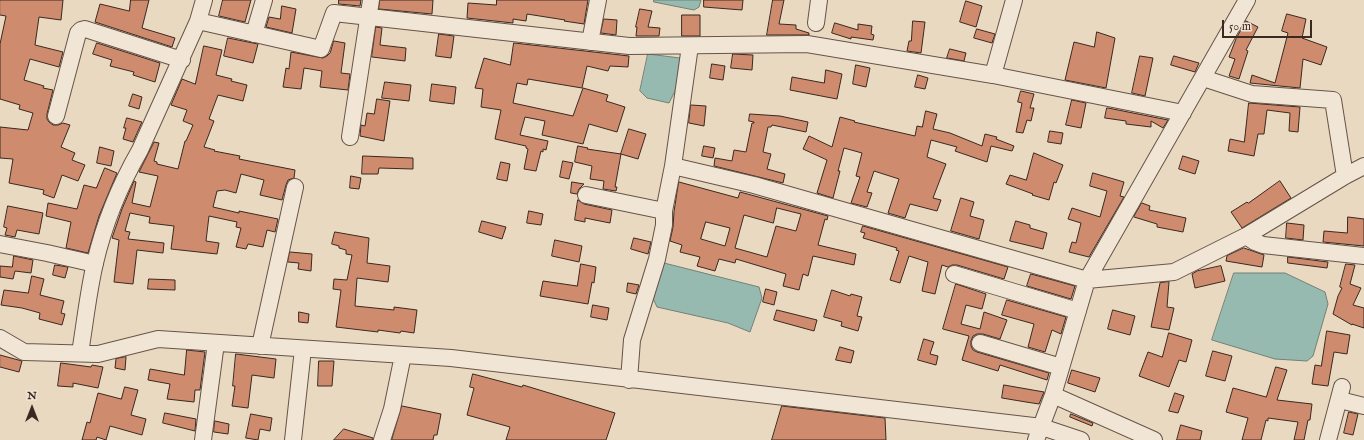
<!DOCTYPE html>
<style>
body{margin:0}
#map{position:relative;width:1364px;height:440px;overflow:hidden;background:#e9d9c0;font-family:"IM FELL English",serif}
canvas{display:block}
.north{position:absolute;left:12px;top:388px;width:40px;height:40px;-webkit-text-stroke:3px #f1e6d6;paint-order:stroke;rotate:0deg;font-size:11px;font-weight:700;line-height:16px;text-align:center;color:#3b2820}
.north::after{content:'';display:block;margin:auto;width:14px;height:18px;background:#3b2820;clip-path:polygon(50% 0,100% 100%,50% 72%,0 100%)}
.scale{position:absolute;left:1222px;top:20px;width:90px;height:18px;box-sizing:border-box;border:2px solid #3b2820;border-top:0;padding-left:5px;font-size:12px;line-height:14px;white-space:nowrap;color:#3b2820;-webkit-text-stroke:3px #f1e6d6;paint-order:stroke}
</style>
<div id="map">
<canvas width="1364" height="440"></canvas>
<div class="north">N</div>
<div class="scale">50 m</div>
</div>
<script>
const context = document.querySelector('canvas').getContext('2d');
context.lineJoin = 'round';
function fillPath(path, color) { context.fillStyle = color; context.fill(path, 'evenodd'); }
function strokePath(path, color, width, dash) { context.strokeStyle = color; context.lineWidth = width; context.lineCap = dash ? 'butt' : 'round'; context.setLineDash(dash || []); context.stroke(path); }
const water = new Path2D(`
 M654,0H701L699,7L694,10L654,2Z
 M648,54L680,58L681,79L669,103L647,98L640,91Z
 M664,263L759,287L762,298L750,332L728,323L657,307L651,294Z
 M1234,273H1285L1325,292L1328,304L1313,356L1307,361L1275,359L1212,340Z`);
const building = new Path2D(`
 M0,0H63L61,20L39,17L35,45L63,52L59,67L30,59L24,80L44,86L43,88L53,90L47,114V119L49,122L53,125H58L63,123L70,125L61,147L75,153L72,160L85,165L78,181L62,175L54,198L43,194L44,190L9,183L13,159L0,158V127L28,130L33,113L19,109L20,105L0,99V44L6,16L0,15Z
 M131,0H149L142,28L175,38L172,47L95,22L100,4L129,11Z
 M223,0H251L245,22L219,16Z
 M339,0H361L360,6L339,4Z
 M380,0H433L432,14L379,9Z
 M497,0H588L584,24L564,21L565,20L527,14L526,21L513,19V23L467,18L468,3L496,5Z
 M704,0H743L742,10L704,7Z
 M773,0H784L779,24L796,25V29L809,33V35H767Z
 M966,1L982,6L976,27L960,22Z
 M282,6L296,9L292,33L266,27L269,17L280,19Z
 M640,9L652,11L648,27L660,28L659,36H636L637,27H636Z
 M1287,14L1306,19L1302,38L1327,47L1321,65L1303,59L1300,88L1250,83L1252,75L1275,83L1288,33L1282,31Z
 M682,15H700V36H682Z
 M604,19L617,20L616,35L601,33Z
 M913,21L925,22L921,53L907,51L909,41H911Z
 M1246,21L1258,27L1246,50L1248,51L1239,79L1229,76L1235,59L1229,57L1236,39Z
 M835,23L858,30V24L872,26L871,34L874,35L873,40L851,37V39L832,33Z
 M376,27L382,28L380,45L406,48L405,61L372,57Z
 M977,29L995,34L992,43L974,38Z
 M1097,32L1115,38L1106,88L1065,80L1074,42L1094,47Z
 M439,34L454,36L451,58L436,56Z
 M228,38L258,44L253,63L224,56Z
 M334,41L345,43L341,73L350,74L348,90L320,87L322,71L304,68L301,89L283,87L286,68L289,69L291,52L323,58L327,56L330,53Z
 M97,43L160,63L155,82L133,75L134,72L110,66L112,60L93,54Z
 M514,43L629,56L628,67L610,66L608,71L587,66L582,88L528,79L527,85L517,83L513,103L573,116L583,88L608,95L606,101L625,107L617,132L589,124L583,144L542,135L545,121L525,117L520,135L548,141L546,150L543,149V152L541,151L536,171L524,169L528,149L526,148V146L495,139L501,110L481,107L483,89L475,88L484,58L510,65Z
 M204,46L222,50L216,75L232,79L231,81L247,85L243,101L218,95L209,119L214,121L204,147L215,150L214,151L240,156L239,159L295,170L294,178L288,180L286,185L282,200L260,195L264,180L241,174L236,193L225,190L217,191L213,207L239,213V211L278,219L275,232L267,230L263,247L248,244L246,249L236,247L241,228L236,227L237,222L209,216L206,241L219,243L217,254L171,249L174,226L149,223L150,217L130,213L125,231L130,232L128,239L164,243L163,253L137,250L133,284L114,282L119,240L112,238L122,209L134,181L136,182L132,203L150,207L158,176L139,172L154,142L159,143L154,161L157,162V164L178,169L185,141H186L193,125L183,121L187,110L171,105L182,79L195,84Z
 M950,49L966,53L964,61L947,58Z
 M733,54L753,55L752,70L731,68Z
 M1140,56L1153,58L1145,96L1132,93Z
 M1174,56L1199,63L1195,72L1171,65Z
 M712,64L725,66L723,80L710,78Z
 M856,65L870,68L866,87L853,84Z
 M826,70L842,74L837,99L790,90L792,77L824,83Z
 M918,75L928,78L925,89L915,87Z
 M385,82L411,85L409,101L382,98Z
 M432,84L456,87L454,104L430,101Z
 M1021,91L1034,94L1030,108H1034L1031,121L1027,120L1023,133L1016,132L1022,103L1018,102Z
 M133,94L142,97L139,109L129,106Z
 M377,99L390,101L384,141L360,136L361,125L365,126L367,113L374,114Z
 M1072,100L1086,103L1081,128L1066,125Z
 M1249,103L1300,107L1298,132L1289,131L1290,113L1267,110L1264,134H1258L1254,156L1228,151L1230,139L1244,142Z
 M691,105L706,106L704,126L689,123Z
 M1107,108H1108L1168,120L1163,128L1151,121V127L1126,124V121L1105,118Z
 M926,111L937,114L933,129L950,133L982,146L985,134L997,137L996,139L1014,146L1012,151L991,146L987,162L955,151L957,147L931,140L927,157L946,164L933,198L941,200L937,211L910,204L905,218L888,213L899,179L874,171L867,192L872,193L867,207L851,203L860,177L856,176L862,153L844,148L838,171H840L833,198L817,193L827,160L803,149L809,136L832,147L840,117L855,121L854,122L915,136L917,126L922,127Z
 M750,114L780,116L808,122L806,132L772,125L771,127H768L763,152L771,154L767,169L785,174L783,183L714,166L715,158L732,161L734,150L746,152L752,123H754V122L749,121Z
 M127,118L142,122L133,142L123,139L126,128H124Z
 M629,129L646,134L638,159L621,154Z
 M1050,131L1063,133L1061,144L1048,142Z
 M578,146L588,148L587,149L621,154L615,187H617L616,191L603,189L604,181L590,179L592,166L575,162Z
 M704,146L715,148L713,158L702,156Z
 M100,147L114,151L111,166L97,163Z
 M1034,153L1063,165L1056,183L1054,182L1049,200L1032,195L1033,194L1006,184L1010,175L1026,180Z
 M363,156L413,158V169L379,168L378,174H362Z
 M1183,156L1199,161L1195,174L1179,169Z
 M563,161L573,163L569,179L560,177Z
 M501,162L510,164L507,181L497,179Z
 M105,168L117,173L99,216L88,253L66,248L71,222L46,216L48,203L77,209L84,185L96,188Z
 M1093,173L1124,182L1120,196L1124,197L1089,257L1069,252L1072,242L1076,243L1081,223L1068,219L1072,208L1100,217L1107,191L1090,186Z
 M351,176L361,178L359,189L350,188Z
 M1280,181L1291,198L1242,228L1231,212L1247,202L1248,203Z
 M572,182L584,184L579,189L577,194L571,193Z
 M679,182L738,198L740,192L828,216L827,220L825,219L818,245L856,254L854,265L813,256L808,276L803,274L799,290L783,286L786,274L736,259L735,263L719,259L715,271L697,266L700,257L680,252L682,245L670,241L673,227L674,212ZM777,208L801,214L796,231L776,226L767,257L735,248L744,215L773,223ZM706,222L730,228L725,246L701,239Z
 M961,198L974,202L970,216L984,220L979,239L951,231Z
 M578,200L584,204L612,210L610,223L585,218V222L575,220Z
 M1142,203L1150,206L1149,210L1186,218L1183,232L1157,227V224L1134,217Z
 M8,206L43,213L39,234L17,230L15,237L5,235L7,228L4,227Z
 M529,211L543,214L541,225L527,223Z
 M1348,217L1364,219V246L1323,242L1324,231L1347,233Z
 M482,221L506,227L502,239L479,232Z
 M1016,221L1030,225V228L1047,233L1043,249L1010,241Z
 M1287,223L1304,225L1303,240L1286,238Z
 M863,226L1008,267L1004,279L957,265H952L948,267L942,265L935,294L922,291L928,262L909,256L900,283L890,280L899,251L896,250L897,248L863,238L865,233L861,232Z
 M335,232L369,238L367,263L390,266L388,282L357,278L355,306L394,310V307L417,310L414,333L401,331L400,333L378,330V332L336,327L341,290L333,289L334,279L347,280L352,255L346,254V250L339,248V246L332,244Z
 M634,238L651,242L648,254L631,249Z
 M555,240L582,246L579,262L552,256Z
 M1244,248L1264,255L1262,267L1226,261L1227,256Z
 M290,252L312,254L311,271L298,269L299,263L288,262Z
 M14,256L33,260L31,273L15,271L13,279L0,277V266L12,267Z
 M1288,257L1328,262L1327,268L1288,263Z
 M581,264L596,267L594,283L592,282L588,304L540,296L543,281L577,286Z
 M1346,264L1355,265L1350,284L1361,288L1353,305L1364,308V328L1352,324V325L1333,314L1338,296L1342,288L1340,287Z
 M55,265L68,267L65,278L53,275Z
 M1221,266L1225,281L1195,288L1192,274L1197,271Z
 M1031,274L1075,286L1071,299L1027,286Z
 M32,276L44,279L40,295L64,301L61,313L65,314L62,325L39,319L40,313L22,308L1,305L4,290L28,293Z
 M149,279L175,280V290L148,289Z
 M1169,282L1167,307L1174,308L1169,330L1151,327L1160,283Z
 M628,283L639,285L636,294L627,292Z
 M956,284L986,294L982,309L966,305L961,324L980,329L984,312L1007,320L1000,339L983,334H977L973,336L971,341V346L973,350L977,352L1049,373L1047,380L1000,365L998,371L962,360L969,336L943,329Z
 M766,289L777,292L774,305L763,302Z
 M832,290L850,296L851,294L862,297L857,316L862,317L858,331L841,326L842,322L824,317Z
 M1007,300L1066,317L1061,334L1052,330L1045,352L1028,347L1034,324L1002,315Z
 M593,305L609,308L607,320L591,317Z
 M777,310L817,320L814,331L774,320Z
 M1113,310L1135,316L1130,335L1108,329Z
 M299,312L309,314L308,323L299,322Z
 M1327,331L1350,335L1347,354L1334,352L1328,386L1312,384L1315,365L1321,366Z
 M1169,333L1192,340L1186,362L1179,360L1169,387L1139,376L1148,352L1162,357Z
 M924,339L934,342L930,354L938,356L936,365L918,360Z
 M840,347L854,351L851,363L836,360Z
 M187,350L205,352L200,390H195L194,402L167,399L170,384L148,380L150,369L184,375Z
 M1213,351L1232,356L1225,381L1206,376Z
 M236,354L276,359L274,378L252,375L248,408L232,406L235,386H233Z
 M0,355L22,361L19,372L0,367Z
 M126,357L125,370L115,368L116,359Z
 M319,361H334L332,386H318Z
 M61,363L91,367L92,365L103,367L98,388L73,383V387L58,386Z
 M1276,367L1287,370L1277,400L1312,404L1310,420H1308L1304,440H1294L1298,422L1268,418V421L1266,420L1261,440H1242L1248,418L1226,412L1233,388L1266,397Z
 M1072,370L1100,378L1095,392L1068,383Z
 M473,374L522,387L523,385L615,413L606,440H506L510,427L467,415L474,388L470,387Z
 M1004,385L1044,392L1039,404L1026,402L1002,398Z
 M125,387L138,390L131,415L146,419L142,435L110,426L106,440L97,437L96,440H82L87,422L90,423L98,393L121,399Z
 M1175,393L1184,396L1178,413L1169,411Z
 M402,406L441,414L437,435H434L433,440H392Z
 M782,406L885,418L886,440H772Z
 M1349,412L1358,414L1353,435L1344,433Z
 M165,413L196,419L195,431L163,423Z
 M251,414L272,418L270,431L260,429L258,440L246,438Z
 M1071,414L1093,423L1092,426L1070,417Z
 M215,421L229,424L228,434L214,432Z
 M1181,425L1202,431L1200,440H1177Z
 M344,429L373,438V440H334Z`);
const minor = new Path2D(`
 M198,21L204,0
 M816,23L819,0
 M254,34L264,0
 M590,42L598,0
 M993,75L1014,0
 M1203,78L1252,94L1333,100L1345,176
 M56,116L78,33L81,30L85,29L182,60
 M350,137L371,0
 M673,166L754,185L1087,280L1247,0
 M586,195L664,211
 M1246,236L1255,242L1263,245L1364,256
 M0,244L47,253L95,264
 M954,274L1078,311
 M0,338L24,352L98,354L158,339L451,358L1042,427L1081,440
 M980,343L1061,367
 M260,346L295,187
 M80,353C85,323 88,293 95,263C104,224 120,185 140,150L198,21L321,49L334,13L629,46L807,44L993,75L1183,113
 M629,380L632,340L657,259L664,225V211L673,166L690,46
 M1053,395L1154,440
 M1340,400L1364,406
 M203,440L216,343
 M293,440L303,349
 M382,440L392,409L403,355
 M1036,440L1053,395L1087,280L1174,272L1246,236L1345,176L1364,166
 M1328,440L1342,387`);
fillPath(water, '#97bab0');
strokePath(water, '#728076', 1);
fillPath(building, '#ce8b6d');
strokePath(building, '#3b2820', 1);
strokePath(minor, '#665448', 18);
strokePath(minor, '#f1e6d6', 16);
</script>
